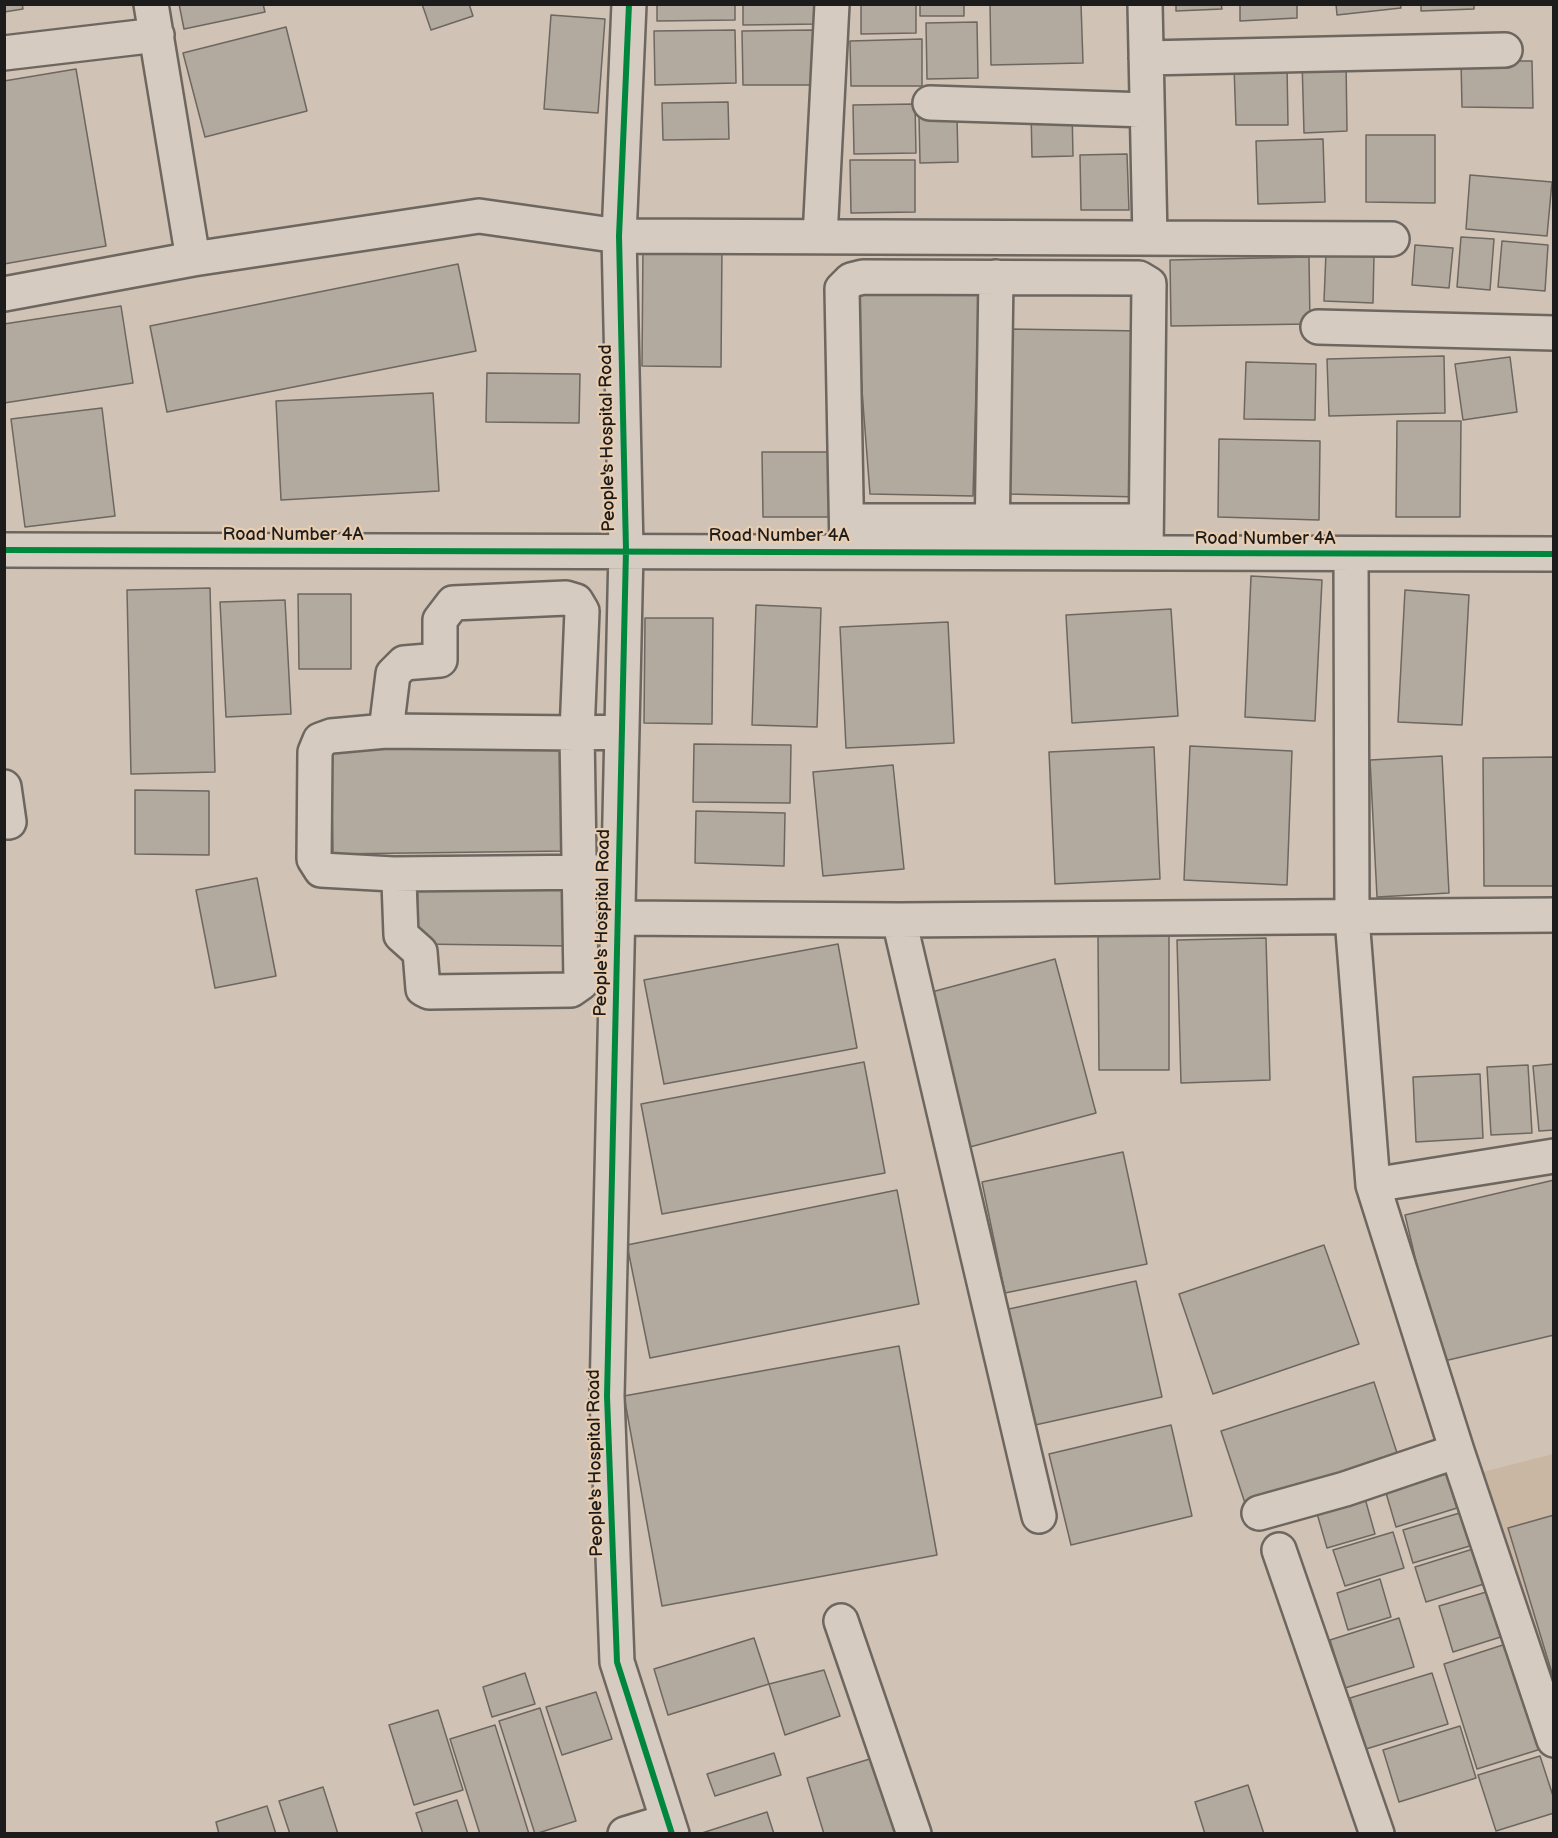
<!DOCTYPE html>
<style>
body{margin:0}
#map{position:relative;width:1558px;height:1838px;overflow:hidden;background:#d0c2b4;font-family:"Balsamiq Sans",sans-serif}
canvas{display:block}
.frame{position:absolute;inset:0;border:6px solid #1c1c1c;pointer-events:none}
</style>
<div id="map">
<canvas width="1558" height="1838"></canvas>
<div class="frame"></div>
</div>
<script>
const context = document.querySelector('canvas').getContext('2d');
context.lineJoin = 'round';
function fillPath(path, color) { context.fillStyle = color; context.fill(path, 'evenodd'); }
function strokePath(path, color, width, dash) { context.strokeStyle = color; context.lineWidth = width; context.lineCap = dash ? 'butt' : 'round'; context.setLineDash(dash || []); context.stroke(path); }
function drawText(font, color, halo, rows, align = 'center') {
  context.font = font + ' "Balsamiq Sans",sans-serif'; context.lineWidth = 4.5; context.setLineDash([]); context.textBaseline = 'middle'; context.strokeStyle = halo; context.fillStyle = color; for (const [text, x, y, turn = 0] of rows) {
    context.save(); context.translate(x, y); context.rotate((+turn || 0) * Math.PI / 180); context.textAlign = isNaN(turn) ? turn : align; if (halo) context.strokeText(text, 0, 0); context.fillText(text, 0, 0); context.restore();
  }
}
const built = new Path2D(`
 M1553,1454V1715L1475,1474Z`);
const building = new Path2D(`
 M4,4H22L23,9L4,12Z
 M179,4H263L265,12L184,29Z
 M422,4H469L473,16L431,30Z
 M657,4H735V20L657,21Z
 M743,4H819V24L743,25Z
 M861,4H916V33L861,34Z
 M920,4H964V16H920Z
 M990,4H1081L1083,63L991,65Z
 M1176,4H1221L1222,9L1176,11Z
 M1240,4H1297V18L1240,21Z
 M1336,4H1400L1401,8L1337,15Z
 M1421,4H1474V9L1421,11Z
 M551,15L605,19L598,113L544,109Z
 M977,22L978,78L927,79L926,23Z
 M286,27L307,111L205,137L183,53Z
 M735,30L736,83L655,85L654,31Z
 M813,30L814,85H743L742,31Z
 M922,39V86H851L850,41Z
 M1302,60H1346L1347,131L1304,133Z
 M1461,61H1532L1533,108L1462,107Z
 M1287,65L1288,125H1236L1234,66Z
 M76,69L106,246L4,264V81Z
 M728,102L729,139L663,140L662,103Z
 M915,104L916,153L854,154L853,105Z
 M1072,109L1073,156L1032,157L1031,110Z
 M919,116H957L958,162L920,163Z
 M1366,135H1435V203L1366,202Z
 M1323,139L1325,202L1258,204L1256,141Z
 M1127,154L1129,210H1081L1080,155Z
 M850,160H915V212L851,213Z
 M1470,175L1552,182L1547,236L1466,229Z
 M1461,237L1494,239L1490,290L1457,287Z
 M1502,241L1548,245L1545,291L1498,287Z
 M643,244L722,246L721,367L642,366Z
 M1415,245L1453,248L1449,288L1412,285Z
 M1326,252L1374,255L1373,303L1324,301Z
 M1309,257L1310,324L1171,326L1170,260Z
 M458,264L476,351L167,412L150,326Z
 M979,284L973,496L870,494L854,288Z
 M121,306L133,383L4,403V324Z
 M1009,329L1143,331L1140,497L1007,494Z
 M1444,356L1445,413L1329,416L1327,359Z
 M1510,357L1517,412L1463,420L1455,364Z
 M1246,362L1316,364L1315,420L1244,419Z
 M487,373L580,374L579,423L486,422Z
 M433,393L439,491L281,500L276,401Z
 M102,408L115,516L25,527L11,419Z
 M1397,421H1461L1460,517H1396Z
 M1219,439L1320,441L1319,520L1218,517Z
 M762,452H831V517H763Z
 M1251,576L1322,580L1315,721L1245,717Z
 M210,588L215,772L131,774L127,590Z
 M1405,590L1469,595L1462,725L1398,722Z
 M298,594H351V669H299Z
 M285,600L291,714L226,717L220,602Z
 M756,605L821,608L817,727L752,725Z
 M1171,609L1178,716L1072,723L1066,615Z
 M645,618H713L712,724L644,723Z
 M948,622L954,743L846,748L840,627Z
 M694,744L791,745L790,803L693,802Z
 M564,745L566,851L333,854L331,748Z
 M1190,746L1292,751L1287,885L1184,880Z
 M1154,747L1160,879L1055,884L1049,752Z
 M1442,756L1449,893L1377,897L1370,760Z
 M1554,757V886H1484L1483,758Z
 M893,765L904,869L823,876L813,772Z
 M135,790L209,791V855L135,854Z
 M696,811L785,813L784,866L695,863Z
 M418,876L570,881L573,946L417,944Z
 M257,878L276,976L215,988L196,890Z
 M1169,935V1070H1099L1098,936Z
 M1266,938L1270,1080L1181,1083L1177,940Z
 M838,944L857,1048L664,1084L644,980Z
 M1055,959L1096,1113L970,1147L928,993Z
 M864,1062L885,1173L662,1214L641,1104Z
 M1554,1064V1130L1539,1131L1533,1066Z
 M1528,1065L1532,1133L1491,1135L1487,1067Z
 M1480,1074L1483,1138L1416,1142L1413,1077Z
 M1123,1152L1147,1264L1005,1293L982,1182Z
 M1554,1180V1335L1440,1362L1405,1215Z
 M897,1190L919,1304L650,1358L627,1245Z
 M1324,1245L1359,1344L1213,1394L1179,1294Z
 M1136,1281L1162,1397L1026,1427L1000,1311Z
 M899,1346L937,1555L662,1606L624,1396Z
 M1374,1382L1398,1456L1246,1506L1221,1431Z
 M1171,1425L1192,1516L1071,1545L1049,1454Z
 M1446,1474L1457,1508L1396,1527L1386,1493Z
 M1364,1495L1375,1534L1327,1548L1316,1510Z
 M1463,1512L1473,1545L1413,1563L1403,1530Z
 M1554,1515V1680L1508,1528Z
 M1393,1532L1404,1568L1345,1586L1333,1550Z
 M1473,1549L1484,1584L1426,1602L1415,1567Z
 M1380,1579L1391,1617L1348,1630L1337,1593Z
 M1493,1590L1507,1635L1453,1652L1439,1606Z
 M1399,1618L1414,1667L1345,1688L1330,1640Z
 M754,1638L769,1684L668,1715L654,1669Z
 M1509,1643L1541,1749L1477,1769L1444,1664Z
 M824,1670L840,1716L785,1735L769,1684Z
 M525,1673L535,1704L492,1717L483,1687Z
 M1432,1673L1448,1724L1366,1749L1350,1698Z
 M596,1692L612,1739L562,1755L546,1707Z
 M540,1708L576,1821L535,1834L499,1721Z
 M438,1710L463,1790L414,1805L389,1725Z
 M495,1725L529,1834H480L450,1739Z
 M1460,1726L1476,1778L1399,1802L1383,1750Z
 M774,1753L781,1775L715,1796L707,1774Z
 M1540,1756L1554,1799V1813L1496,1831L1478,1775Z
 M873,1758L896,1834H824L807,1778Z
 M1248,1785L1264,1834H1205L1195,1802Z
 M323,1787L338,1834H290L279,1801Z
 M457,1800L468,1834H423L416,1813Z
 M267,1806L276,1834H219L216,1822Z
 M767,1812L774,1834H702V1833Z`);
const street = new Path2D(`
 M151,4L193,259
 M629,4L619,236L626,550L607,1396L617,1662L672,1834
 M1145,4L1150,238
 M4,53L157,35
 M1146,58L1505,50
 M930,103L1147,110
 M820,237L832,4
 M4,294L193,259L479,216L619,236L1392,239
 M1318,327L1554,333
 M847,521H1146
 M992,542L996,277
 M4,550L1554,554
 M847,551L842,289L851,280L863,277L1139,278L1149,284L1146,553
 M1351,554L1352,918L1373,1185L1457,1451L1554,1740
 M386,731L577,733L581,983L571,990L429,992L423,989L420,952L401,935L399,882L393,874L321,870L314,859L315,752L320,740L331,736L386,731L393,674L404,663L440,660V620L453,603L566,598L576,601L582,611L577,733L622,732
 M4,787L9,822
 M393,874L602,872
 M618,918L899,920L1554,915
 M899,920L1039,1516
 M1373,1185L1554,1156
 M1259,1513L1345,1489L1457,1451
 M1279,1550L1377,1834
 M841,1621L914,1834
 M625,1834L668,1821`);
const cycleway = new Path2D(`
 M629,4L619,236L626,550L607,1396L617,1662L672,1834
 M4,550L1554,554`);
const streetNames = [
 ["People's Hospital Road",608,438,-91],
 ["Road Number 4A",293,535],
 ["Road Number 4A",779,536],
 ["Road Number 4A",1265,539],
 ["People's Hospital Road",603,923,-89],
 ["People's Hospital Road",596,1463,-91]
];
fillPath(built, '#cab7a3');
fillPath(building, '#b2a99f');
strokePath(building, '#6d6760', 1.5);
strokePath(street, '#6d6760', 38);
strokePath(street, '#d5cbc1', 33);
strokePath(cycleway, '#00873e', 6);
drawText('18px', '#1c1c1c', '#e9cdb0', streetNames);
</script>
